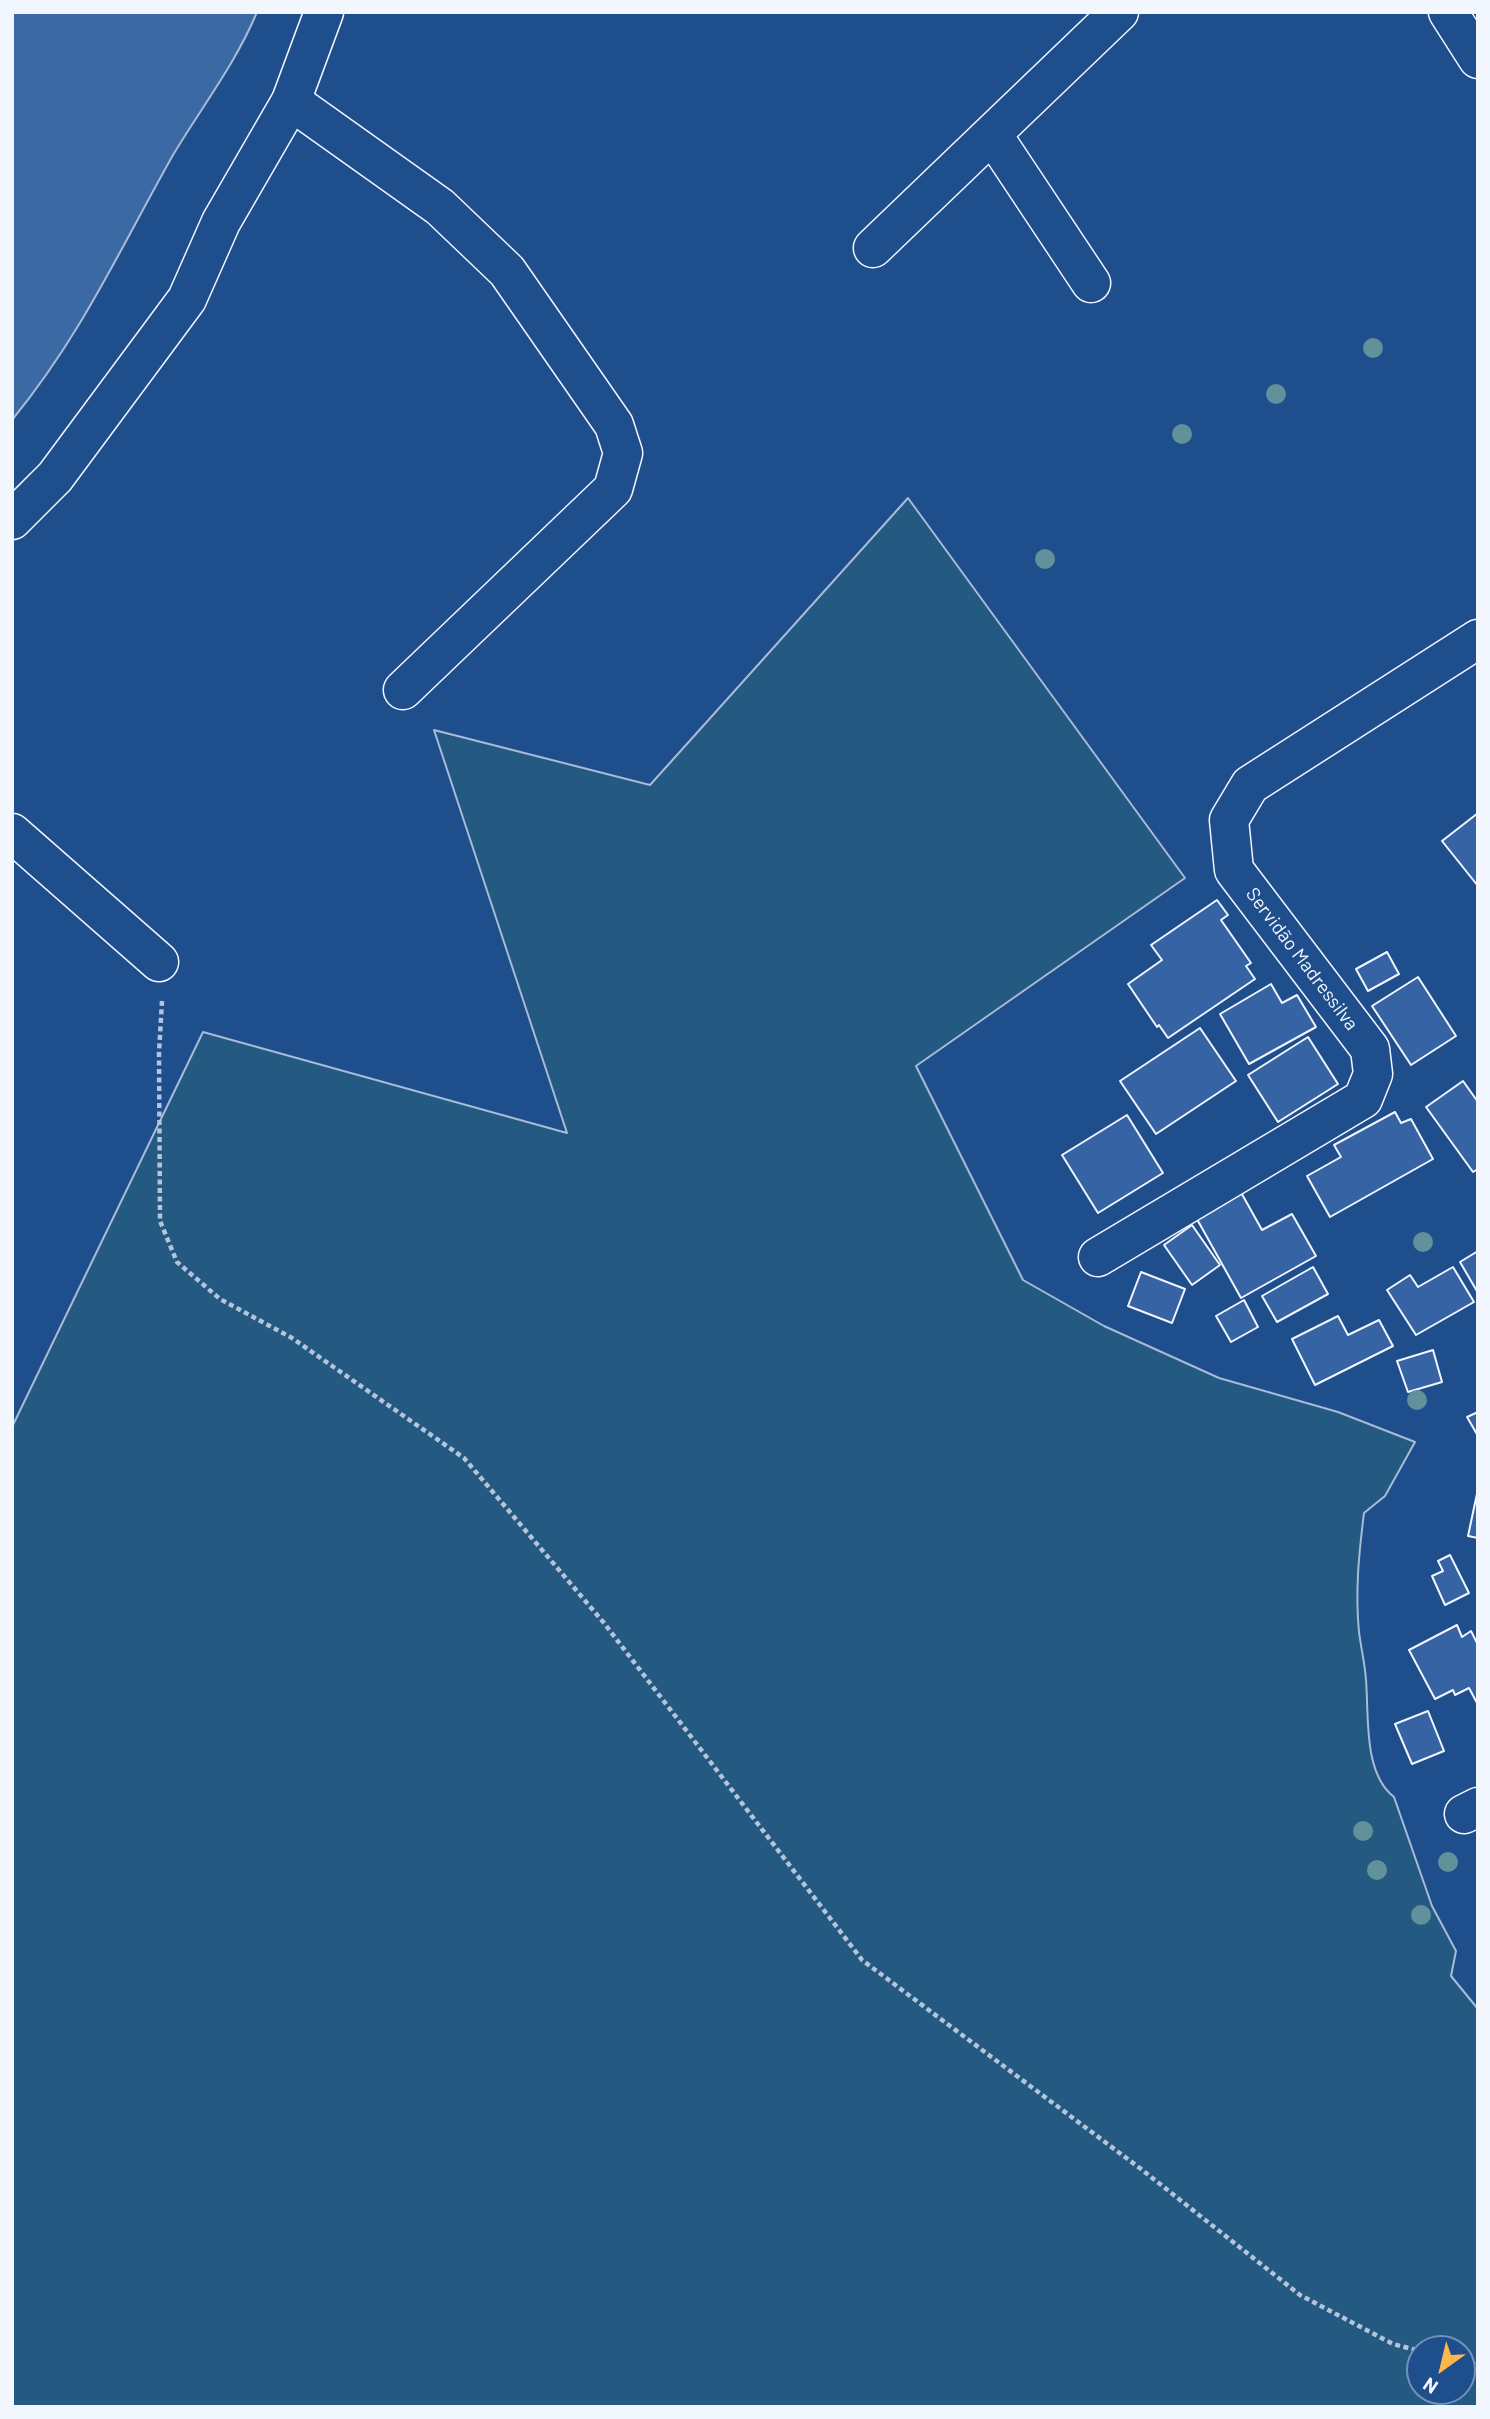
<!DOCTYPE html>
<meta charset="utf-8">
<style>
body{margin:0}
#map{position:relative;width:1490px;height:2419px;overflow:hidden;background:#1f4e8c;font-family:Barlow,sans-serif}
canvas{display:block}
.frame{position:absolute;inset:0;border:14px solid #f2f6ff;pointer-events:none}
.north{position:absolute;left:1406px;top:2335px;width:70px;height:70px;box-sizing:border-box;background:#1f4e8c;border:2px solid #7391ba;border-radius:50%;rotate:214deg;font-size:19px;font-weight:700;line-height:28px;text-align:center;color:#f2f6ff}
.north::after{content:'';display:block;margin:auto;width:24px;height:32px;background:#ffb74d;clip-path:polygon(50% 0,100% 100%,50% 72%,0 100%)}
</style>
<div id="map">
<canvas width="1490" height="2419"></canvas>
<div class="frame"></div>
<div class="north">N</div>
</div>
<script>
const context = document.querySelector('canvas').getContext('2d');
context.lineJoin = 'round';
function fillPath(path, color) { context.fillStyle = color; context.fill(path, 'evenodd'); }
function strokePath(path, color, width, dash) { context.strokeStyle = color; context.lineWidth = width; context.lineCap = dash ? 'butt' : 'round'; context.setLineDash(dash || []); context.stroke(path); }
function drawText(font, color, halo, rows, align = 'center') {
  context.font = font + ' Barlow,sans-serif'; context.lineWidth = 5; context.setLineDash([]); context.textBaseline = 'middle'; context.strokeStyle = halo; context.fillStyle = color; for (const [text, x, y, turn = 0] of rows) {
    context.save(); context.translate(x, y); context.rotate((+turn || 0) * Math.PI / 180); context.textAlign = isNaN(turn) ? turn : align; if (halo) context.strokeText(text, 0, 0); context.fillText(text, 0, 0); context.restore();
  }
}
const green = new Path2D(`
 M908,498L1185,878L916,1066L1023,1280L1104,1326L1219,1378L1338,1412L1415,1442L1385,1496L1364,1513C1359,1553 1355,1591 1359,1632C1361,1648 1365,1664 1366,1680C1369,1715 1363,1773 1394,1797L1432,1906L1456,1951L1451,1976L1478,2009V2407H12V1427L203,1032L567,1133L434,730L650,785ZM1420,2349H1462V2391H1420Z`);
const water = new Path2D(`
 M12,12H257C236,63 201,108 173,155C120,249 81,336 12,420Z`);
const building = new Path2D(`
 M1478,813V886L1442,841Z
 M1217,900L1228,915L1221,920L1251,963L1246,966L1255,979L1168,1038L1159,1025L1157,1027L1128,984L1162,960L1151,945Z
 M1387,952L1399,974L1368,991L1356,969Z
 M1418,977L1456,1036L1411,1065L1372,1006Z
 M1271,984L1282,1003L1297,995L1316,1027L1249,1064L1220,1014Z
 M1200,1028L1236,1081L1156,1134L1120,1081Z
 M1308,1037L1338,1084L1278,1122L1248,1075Z
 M1463,1081L1478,1102V1169L1473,1172L1426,1107Z
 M1395,1112L1401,1123L1411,1119L1433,1159L1330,1217L1307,1176L1341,1157L1334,1145Z
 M1127,1115L1163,1173L1098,1213L1062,1155Z
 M1238,1187L1262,1230L1292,1214L1316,1256L1241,1298L1193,1212Z
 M1192,1225L1220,1265L1192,1285L1164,1245Z
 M1478,1251V1293L1460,1262Z
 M1313,1267L1328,1294L1277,1322L1262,1296Z
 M1453,1267L1474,1302L1416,1335L1387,1290L1410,1275L1418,1287Z
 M1141,1272L1185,1289L1172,1323L1128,1306Z
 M1244,1300L1258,1327L1231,1342L1216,1316Z
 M1338,1316L1348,1335L1379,1320L1393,1346L1315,1385L1292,1339Z
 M1433,1350L1442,1382L1408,1392L1397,1361Z
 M1478,1412V1436L1467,1417Z
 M1478,1489V1538L1468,1536Z
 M1450,1555L1469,1593L1445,1605L1432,1576L1443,1571L1438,1561Z
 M1457,1625L1462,1637L1471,1631L1478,1645L1477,1703L1469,1688L1455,1695L1453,1690L1435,1699L1409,1650Z
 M1428,1711L1444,1751L1412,1764L1395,1724Z`);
const path = new Path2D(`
 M162,1001L159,1053L160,1221L177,1262L220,1299L292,1338L464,1458L604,1623L862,1960L1141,2169L1300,2295L1393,2344L1420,2351
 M1462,2361L1478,2365`);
const minor = new Path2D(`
 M1448,12L1478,59
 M291,101L440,207L507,271L614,425L623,453L613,489L403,690
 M992,134L1091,283
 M873,248L1119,12
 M12,833L159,962
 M1098,1257L1363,1099L1373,1074L1370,1049L1234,870L1229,820L1250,785L1478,639
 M1464,1814L1478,1807`);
const major = new Path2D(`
 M12,520L55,477L187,299L221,222L291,101L324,12`);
const trees = [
 [1373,348],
 [1276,394],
 [1182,434],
 [1045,559],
 [1423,1242],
 [1417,1400],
 [1363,1831],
 [1448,1862],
 [1377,1870],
 [1421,1915]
];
const streetNames = [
 ["Servidão Madressilva",1302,959,53]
];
fillPath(green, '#245a82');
strokePath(green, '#a8bbd7', 2);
fillPath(water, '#3b69a3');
strokePath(water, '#a8bbd7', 2);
fillPath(building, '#3563a3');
strokePath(building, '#f2f6ff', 2);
strokePath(minor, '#f2f6ff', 41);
strokePath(major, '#f2f6ff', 41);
strokePath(path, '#b3c4dc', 4.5, [5, 3.5]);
strokePath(minor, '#1f4e8c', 38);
strokePath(major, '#1f4e8c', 38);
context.fillStyle = '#61919a';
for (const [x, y] of trees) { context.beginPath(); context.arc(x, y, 10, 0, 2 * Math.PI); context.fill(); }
drawText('19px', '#f2f6ff', '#1f4e8c', streetNames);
</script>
